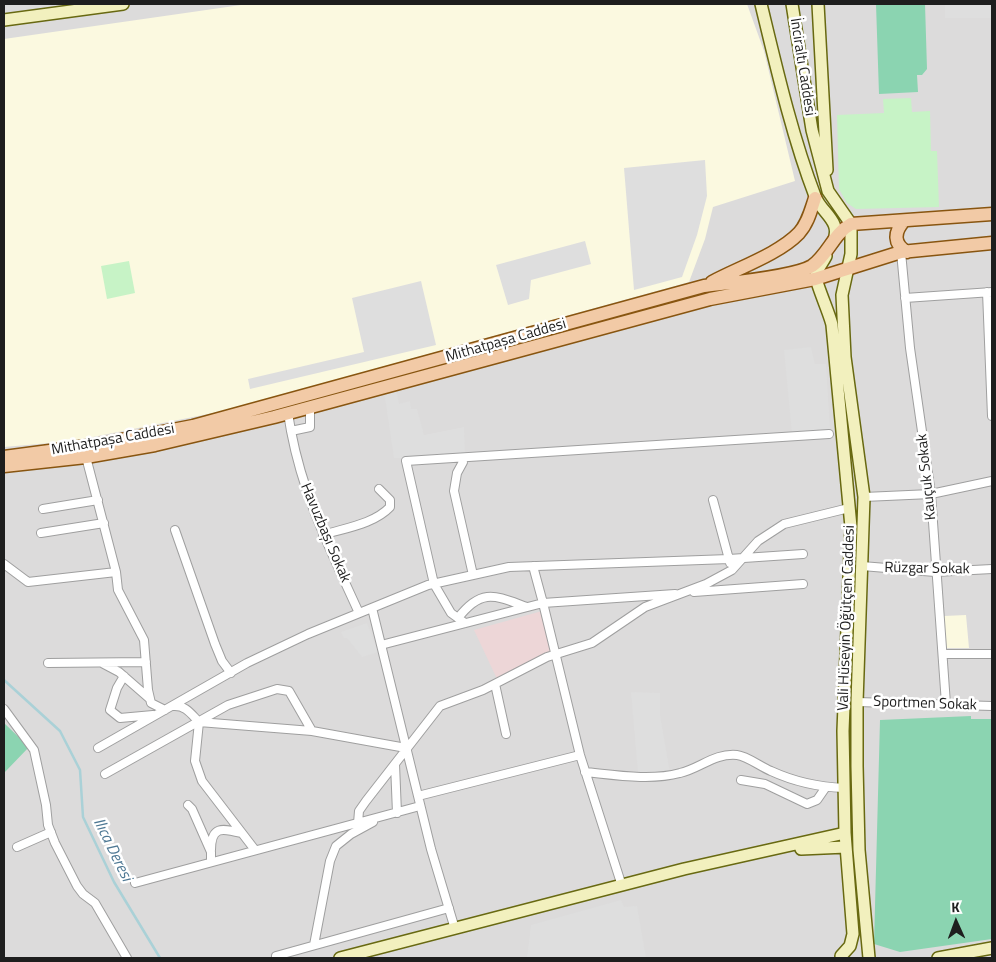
<!DOCTYPE html>
<meta charset="utf-8">
<style>
body{margin:0}
#map{position:relative;width:996px;height:962px;overflow:hidden;background:#eeeae5;font-family:"Titillium Web",sans-serif}
canvas{display:block}
.frame{position:absolute;inset:0;border:5px solid #1e1e1e;pointer-events:none}
.north{position:absolute;left:931px;top:897px;width:50px;height:50px;-webkit-text-stroke:4px #fff;paint-order:stroke;rotate:358deg;font-size:14px;font-weight:700;line-height:20px;text-align:center;color:#1e1e1e}
.north::after{content:'';display:block;margin:auto;width:18px;height:22px;background:#1e1e1e;clip-path:polygon(50% 0,100% 100%,50% 72%,0 100%)}
</style>
<div id="map">
<canvas width="996" height="962"></canvas>
<div class="frame"></div>
<div class="north">K</div>
</div>
<script>
const context = document.querySelector('canvas').getContext('2d');
context.lineJoin = 'round';
function fillPath(path, color) { context.fillStyle = color; context.fill(path, 'evenodd'); }
function strokePath(path, color, width, dash) { context.strokeStyle = color; context.lineWidth = width; context.lineCap = dash ? 'butt' : 'round'; context.setLineDash(dash || []); context.stroke(path); }
function drawText(font, color, halo, rows, align = 'center') {
  context.font = font + ' "Titillium Web",sans-serif'; context.lineWidth = 5; context.setLineDash([]); context.textBaseline = 'middle'; context.strokeStyle = halo; context.fillStyle = color; for (const [text, x, y, turn = 0] of rows) {
    context.save(); context.translate(x, y); context.rotate((+turn || 0) * Math.PI / 180); context.textAlign = isNaN(turn) ? turn : align; if (halo) context.strokeText(text, 0, 0); context.fillText(text, 0, 0); context.restore();
  }
}
const residential = new Path2D(`
 M4,4H992V958H4Z`);
const commercial = new Path2D(`
 M542,611L552,653L498,681L474,630Z`);
const education = new Path2D(`
 M248,4H747L764,51L795,181L713,207L705,239L689,282L223,411L73,441L4,447V39Z
 M966,615L969,648H945L944,616Z`);
const park = new Path2D(`
 M911,98L912,112L930,111L931,151H937L939,207L856,209L847,203L839,189L837,115L884,113L883,99Z
 M129,261L135,293L107,299L101,266Z`);
const pitch = new Path2D(`
 M876,4H925L927,69L922,75H917L918,92L879,94Z
 M971,716V719H992V939L900,952L874,944L880,720Z
 M4,723L29,747L4,773Z`);
const parking = new Path2D(`
 M945,4H992V18H945Z
 M705,160L707,196L697,235L682,277L634,290L624,168Z
 M585,241L591,264L531,280L529,299L508,305L496,265Z
 M421,281L436,345L250,389L248,379L364,352L352,298Z
 M811,347L815,364H826L830,430L792,434L784,350Z
 M396,388L399,404L410,401L411,409H417L424,435L464,427L465,456L394,458L384,391Z
 M367,623L378,652L362,657L347,638H344L341,632Z
 M631,692L660,693V715L670,773H638Z
 M621,900L624,907L637,906L646,958H527L531,925Z`);
const stream = new Path2D(`
 M4,680L60,731L80,770L83,817L114,882L160,958`);
const street = new Path2D(`
 M901,252L910,348L931,494L946,704
 M987,292L992,416
 M905,298L992,292
 M310,407V427L291,431C304,499 331,551 359,613
 M288,413L291,431
 M462,458L463,462L457,473L454,491L473,575
 M864,497L931,494L992,481
 M713,500L730,563
 M43,509L98,500
 M175,530L215,644L222,661L231,673
 M41,533L104,523
 M323,535C345,528 374,524 390,507V500L379,489
 M4,564L28,582L116,572L86,457
 M533,566L543,603L675,594
 M862,566L935,572L992,569
 M116,572L118,590L144,640L148,690L151,703L165,710
 M694,592L803,584
 M372,608L431,849L455,929
 M458,618C482,587 496,596 527,607
 M465,623L451,613L434,584L406,461L829,434
 M381,645L543,603L580,755L622,886
 M943,654H992
 M48,663L146,662
 M102,663L119,672L150,699
 M124,676L117,688L110,710L120,718L153,715
 M495,684L506,734
 M857,702L992,706
 M173,706C186,705 191,714 199,722L312,731
 M4,709L34,750L46,805L48,825L55,843L77,886L83,894L95,903L127,958
 M199,722L195,761L202,781L255,850
 M98,748L247,663L308,634L428,585L509,567L729,559L803,554
 M395,764L397,813
 M585,772C615,775 651,781 680,773C701,768 714,753 737,755C747,756 761,767 771,771C795,782 818,787 844,788
 M105,774L228,705L277,689L289,691L312,731L406,748
 M741,780L765,784L807,804L817,800L826,787
 M418,796L580,755
 M188,805L192,809L211,852V862
 M358,823L359,811L366,801L440,706L483,690L547,657L592,643L645,607L706,584L732,570L758,541L784,524L849,508
 M17,847L51,832
 M211,850C211,826 222,828 241,833
 M135,883L420,806
 M314,945L330,861L336,846L351,834L373,822
 M276,958V956L449,908`);
const secondary = new Path2D(`
 M761,4C776,66 792,136 815,196C821,213 843,221 833,242
 M792,4L812,130L828,191L851,224V254L842,295L845,357L864,497L857,702V766L859,850L869,958
 M818,4L827,170
 M4,20L123,4
 M826,256C823,262 818,268 816,274C814,280 830,314 832,325L851,527L843,731L845,833L853,934L850,946L841,956
 M801,849L846,847
 M340,958L684,869L845,833
 M938,958L992,948`);
const primary = new Path2D(`
 M904,221C894,232 893,244 907,252
 M712,282C738,268 779,254 799,233C808,223 811,210 815,198
 M4,457L95,445L193,426L704,286C727,283 794,277 812,266C828,255 833,234 851,224L992,214
 M4,466L86,457L155,445L274,417L710,299L815,279L901,252L992,243`);
const streetNames = [
 ["İnciraltı Caddesi",802,67,81],
 ["Mithatpaşa Caddesi",506,341,-16],
 ["Mithatpaşa Caddesi",113,440,-10],
 ["Kauçuk Sokak",927,477,-96],
 ["Havuzbaşı Sokak",325,533,67],
 ["Rüzgar Sokak",927,569,1],
 ["Vali Hüseyin Öğütçen Caddesi",847,618,-88],
 ["Sportmen Sokak",925,704,2]
];
const waterNames = [
 ["Ilıca Deresi",112,850,64]
];
fillPath(residential, '#dcdbdb');
fillPath(commercial, '#edd6d7');
fillPath(education, '#fbf9e0');
fillPath(park, '#c7f3c6');
fillPath(pitch, '#8bd4b1');
fillPath(parking, '#dedede');
strokePath(stream, '#aad1d7', 2.5);
strokePath(street, '#9f9f9f', 10);
strokePath(secondary, '#686911', 14);
strokePath(primary, '#885510', 15);
strokePath(street, '#fff', 8);
strokePath(secondary, '#f2f0be', 11);
strokePath(primary, '#f2caa6', 12);
drawText('15px', '#1e1e1e', '#fff', streetNames);
drawText('italic 16px', '#4e7894', '#fff', waterNames);
</script>
